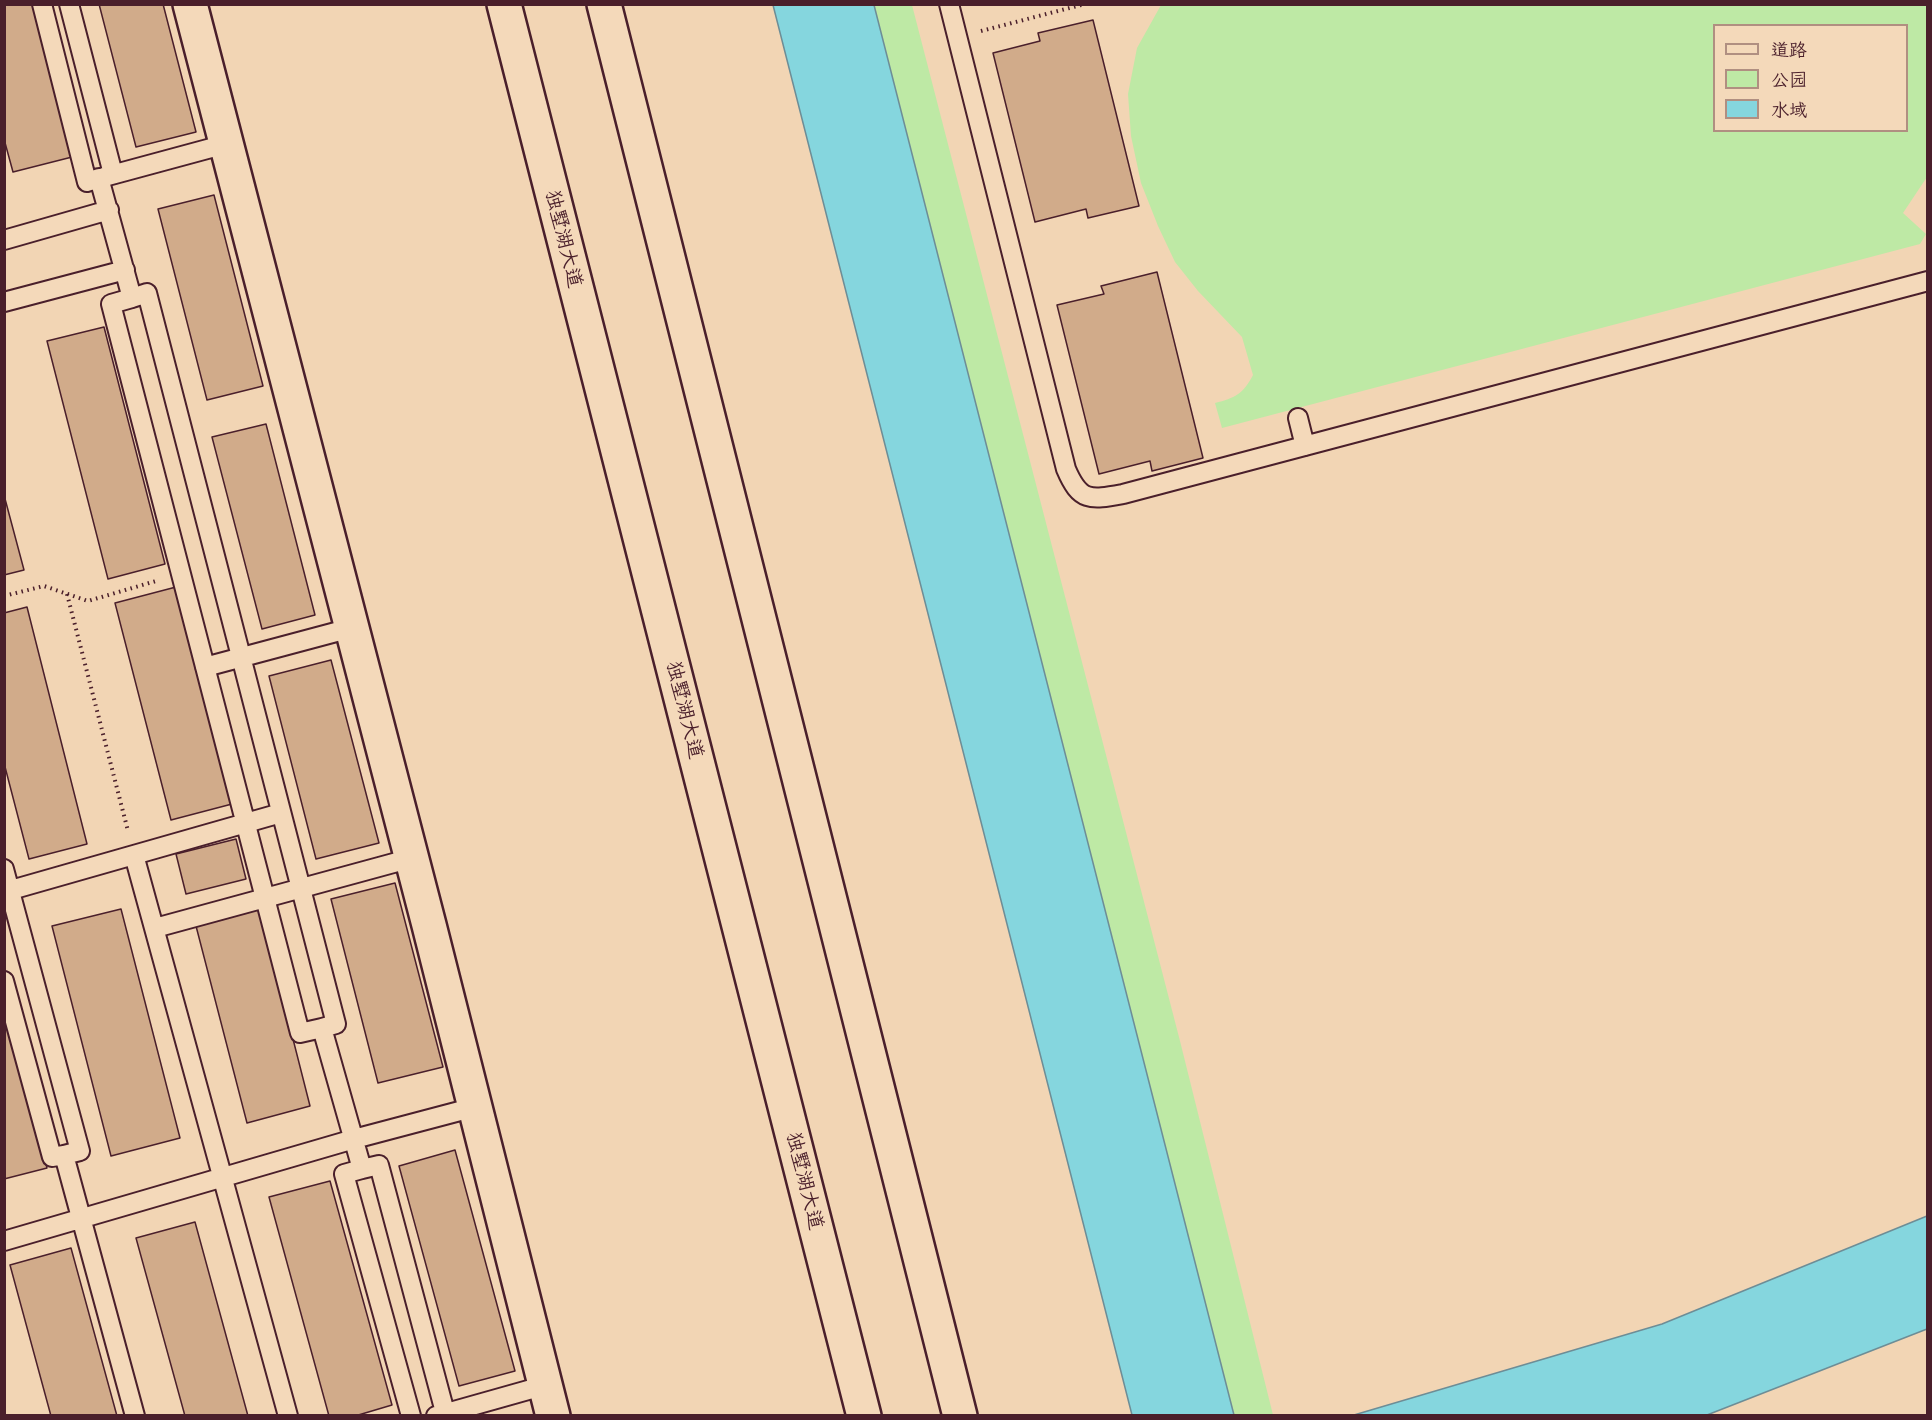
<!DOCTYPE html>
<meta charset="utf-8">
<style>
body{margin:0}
#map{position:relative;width:1932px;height:1420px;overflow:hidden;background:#f2d5b4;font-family:"Patrick Hand","LXGW WenKai TC",sans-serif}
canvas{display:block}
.frame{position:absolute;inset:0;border:6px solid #4a1f2b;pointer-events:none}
.legend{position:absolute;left:1713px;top:24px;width:195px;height:108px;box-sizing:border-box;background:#f4d9ba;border:2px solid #b08f81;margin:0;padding:8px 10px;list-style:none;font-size:18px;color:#4a1f2b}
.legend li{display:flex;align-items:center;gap:12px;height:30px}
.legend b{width:30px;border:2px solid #b08f81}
</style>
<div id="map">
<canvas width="1932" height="1420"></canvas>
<div class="frame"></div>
<ul class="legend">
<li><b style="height:8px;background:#f4d9ba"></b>道路</li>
<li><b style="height:16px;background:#bee9a5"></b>公园</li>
<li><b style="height:16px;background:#85d6de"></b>水域</li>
</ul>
</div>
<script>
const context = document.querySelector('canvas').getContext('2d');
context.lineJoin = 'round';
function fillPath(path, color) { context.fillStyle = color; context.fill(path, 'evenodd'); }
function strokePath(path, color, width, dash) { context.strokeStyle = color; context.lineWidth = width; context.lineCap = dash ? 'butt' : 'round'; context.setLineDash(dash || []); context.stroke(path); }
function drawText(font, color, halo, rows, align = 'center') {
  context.font = font + ' "Patrick Hand","LXGW WenKai TC",sans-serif'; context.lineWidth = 6; context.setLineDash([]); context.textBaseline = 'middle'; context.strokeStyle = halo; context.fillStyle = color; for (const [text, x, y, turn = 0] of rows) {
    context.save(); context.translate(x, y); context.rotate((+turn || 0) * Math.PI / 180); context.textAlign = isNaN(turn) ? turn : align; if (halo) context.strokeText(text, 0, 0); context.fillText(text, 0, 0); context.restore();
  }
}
const green = new Path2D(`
 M874,5H912L1180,1041L1273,1415H1234Z
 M1161,5H1927V177L1903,213L1926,234L1920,244L1222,428L1215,403C1235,398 1243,394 1253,375L1242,337L1198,291L1175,262L1158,226L1141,183L1131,136L1128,94L1137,48ZM1714,26H1906V130H1714Z`);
const water = new Path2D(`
 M773,5H874L1234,1415H1132Z
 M1927,1216V1329L1707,1415H1354L1662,1324Z`);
const building = new Path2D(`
 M4,4H37L76,156L13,172L4,139Z
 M99,4H163L196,132L136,147Z
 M1093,20L1139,206L1088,218L1086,209L1035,222L993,53L1040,41L1038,33Z
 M214,195L263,386L207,400L158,209Z
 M1157,272L1203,458L1152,471L1150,461L1099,474L1057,305L1104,294L1101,286Z
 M104,327L165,564L108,579L47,341Z
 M266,424L315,615L262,629L212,437Z
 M4,495L24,570L4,575Z
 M176,587L232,804L171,820L115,603Z
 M27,607L87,844L29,859L4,763V613Z
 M331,660L379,843L316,859L269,676Z
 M236,839L246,879L186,894L176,854Z
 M395,883L443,1067L378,1083L331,899Z
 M121,909L180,1138L111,1156L52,926Z
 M260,909L310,1106L247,1123L196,926Z
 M4,1003L47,1168L4,1179Z
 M455,1150L515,1371L459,1386L399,1166Z
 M330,1181L392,1405L355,1416H329L269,1197Z
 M195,1222L248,1416H185L136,1238Z
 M71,1248L117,1416H51L10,1265Z`);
const path = new Path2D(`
 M981,31L1085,4
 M67,594L128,831
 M4,596L44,586L88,601L156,581`);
const lane = new Path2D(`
 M42,4L87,182L99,178L132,298L111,304L300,1033L322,1028L362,1169L344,1174L411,1416
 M69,4L113,174
 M949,4L1066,469C1080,502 1090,500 1123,494L1928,281
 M104,177L226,144
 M4,240L109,210
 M132,298L147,293L336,1024L322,1028
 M4,302L125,270
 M1298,418L1305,446
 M205,667L351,628
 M134,855L288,1416
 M4,869L80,1151L64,1155
 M4,892L281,813
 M155,928L412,858
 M4,981L52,1157L64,1155L135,1416
 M362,1169L379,1165L446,1416
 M4,1241L354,1139L475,1107
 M436,1416L546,1385`);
const street = new Path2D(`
 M190,4L429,925L553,1416`);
const primary = new Path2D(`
 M504,4L864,1416
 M604,4L960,1416`);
const streetNames = [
 ["独墅湖大道",563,239,76],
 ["独墅湖大道",684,710,76],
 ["独墅湖大道",804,1181,76]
];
fillPath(green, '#bee9a5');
fillPath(water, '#85d6de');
strokePath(water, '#6d8d96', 1.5);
fillPath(building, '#d1ab8a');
strokePath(building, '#4a1f2b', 1.5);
strokePath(lane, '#4a1f2b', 22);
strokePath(street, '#4a1f2b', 38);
strokePath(primary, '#4a1f2b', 38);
strokePath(path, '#4a1f2b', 4, [1.5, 4.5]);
strokePath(lane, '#f4d9ba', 18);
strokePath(street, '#f4d9ba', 33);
strokePath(primary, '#f4d9ba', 33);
drawText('20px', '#4a1f2b', '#f4d9ba', streetNames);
</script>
